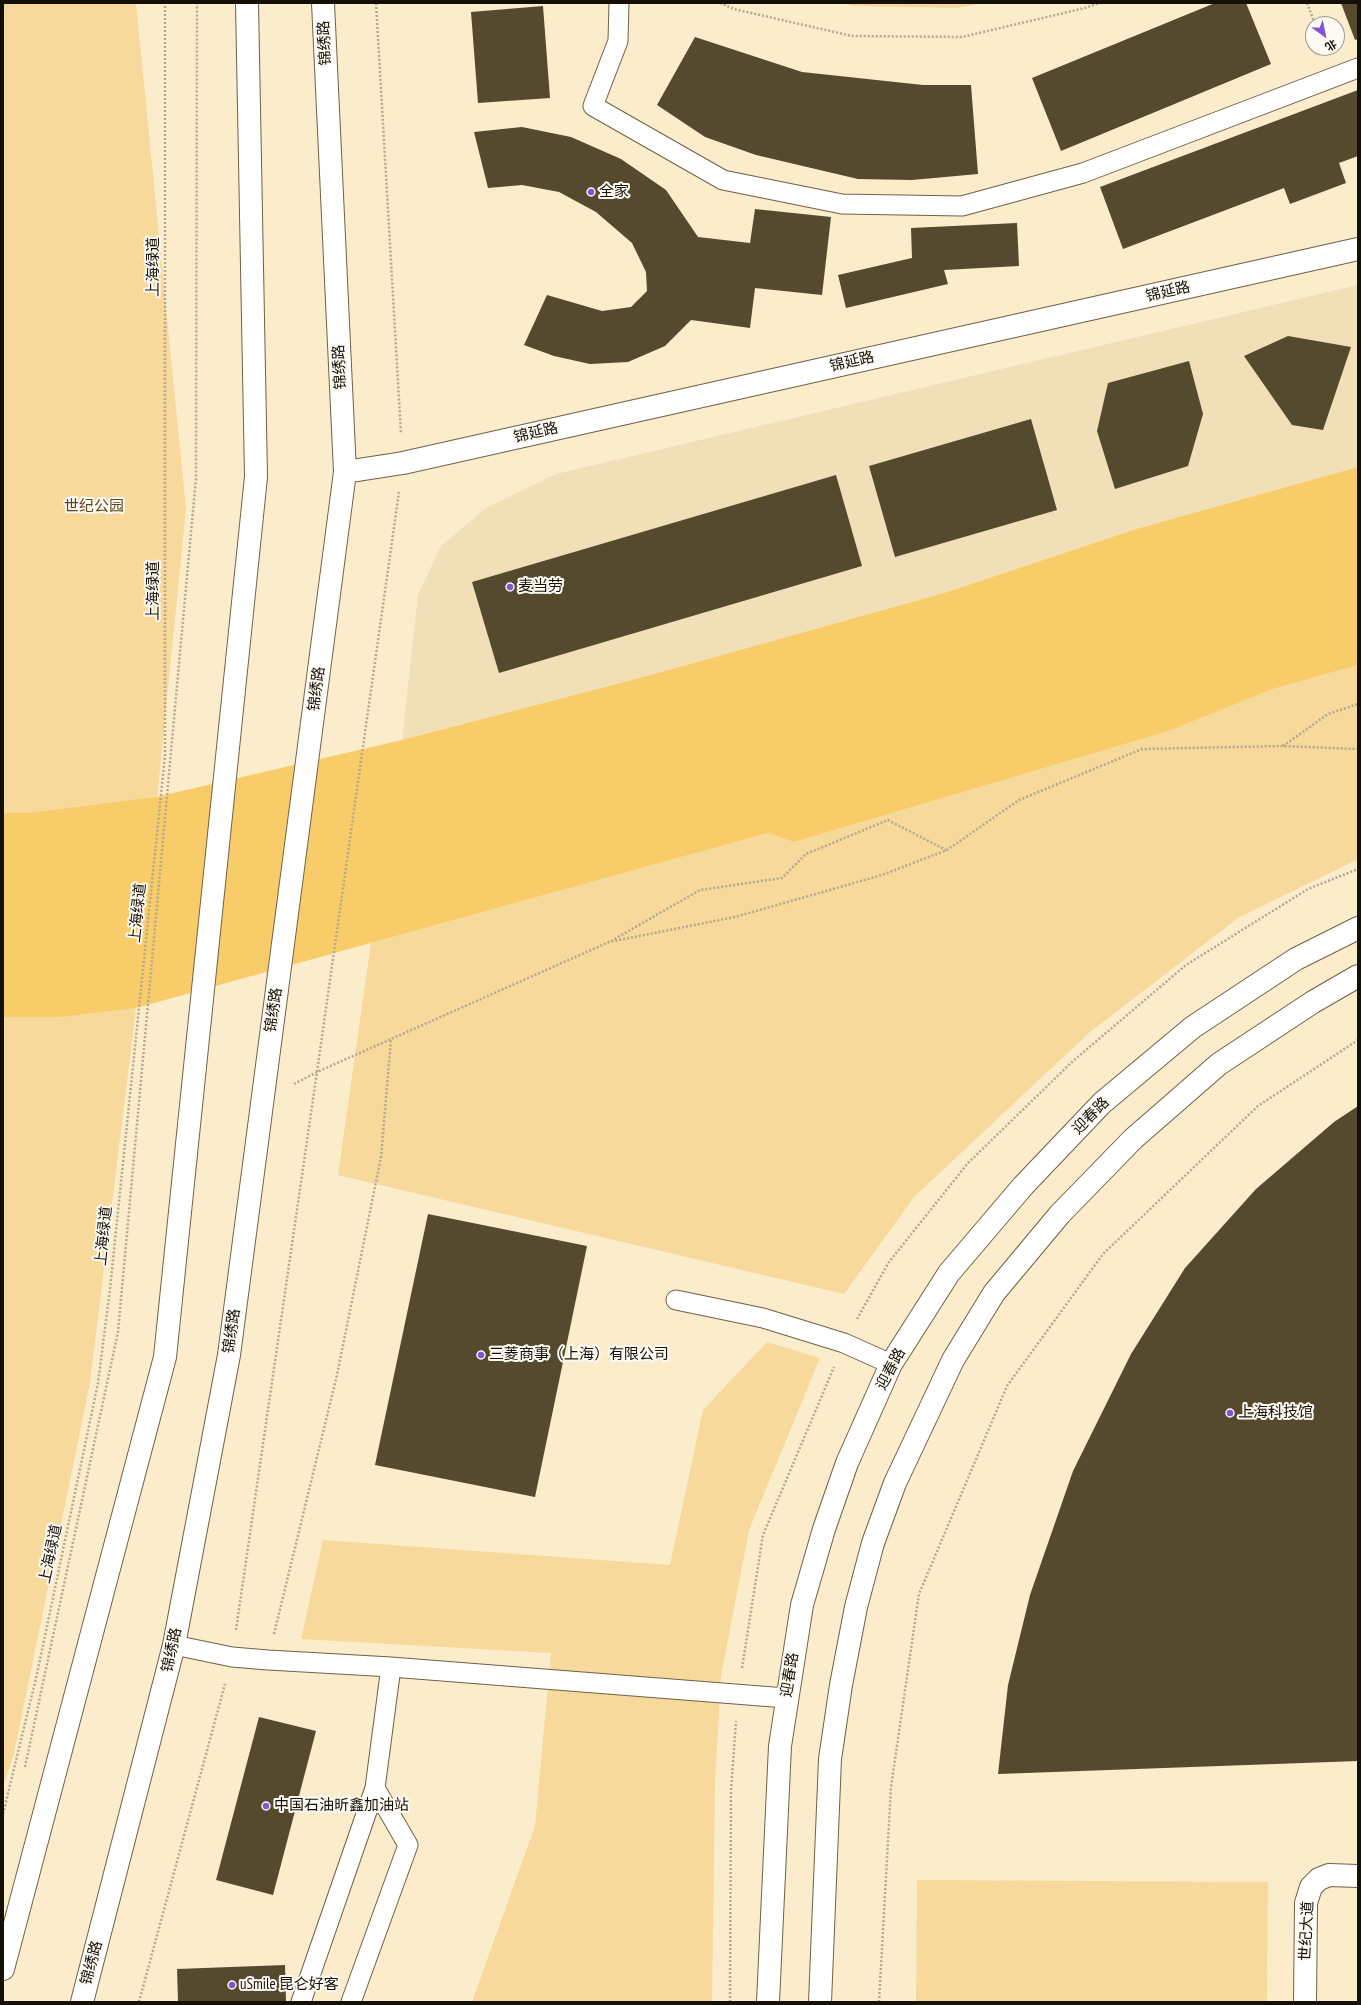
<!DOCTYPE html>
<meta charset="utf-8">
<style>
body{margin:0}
#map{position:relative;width:1361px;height:2005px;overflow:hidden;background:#fbeccc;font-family:"PT Sans Narrow","Noto Sans SC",sans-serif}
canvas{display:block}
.frame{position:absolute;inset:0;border:4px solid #151006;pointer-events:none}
.north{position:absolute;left:1305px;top:16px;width:40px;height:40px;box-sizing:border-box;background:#fdfaf4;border:1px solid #a09c95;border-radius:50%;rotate:147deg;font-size:11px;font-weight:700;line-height:16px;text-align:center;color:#151006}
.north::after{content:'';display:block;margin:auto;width:14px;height:18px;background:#8056d0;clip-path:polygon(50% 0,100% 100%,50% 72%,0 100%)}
</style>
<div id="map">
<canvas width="1361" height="2005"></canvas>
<div class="frame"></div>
<div class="north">北</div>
</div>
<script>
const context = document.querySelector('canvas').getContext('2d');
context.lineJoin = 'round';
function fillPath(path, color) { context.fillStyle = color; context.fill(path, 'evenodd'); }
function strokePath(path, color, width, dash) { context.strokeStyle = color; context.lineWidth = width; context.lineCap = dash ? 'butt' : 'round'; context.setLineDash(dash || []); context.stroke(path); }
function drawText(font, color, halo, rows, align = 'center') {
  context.font = font + ' "PT Sans Narrow","Noto Sans SC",sans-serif'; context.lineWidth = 4; context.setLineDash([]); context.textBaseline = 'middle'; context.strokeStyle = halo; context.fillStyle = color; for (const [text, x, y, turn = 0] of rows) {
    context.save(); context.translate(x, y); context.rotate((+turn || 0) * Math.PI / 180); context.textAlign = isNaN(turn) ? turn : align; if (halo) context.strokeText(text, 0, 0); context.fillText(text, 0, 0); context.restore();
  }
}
const built = new Path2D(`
 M1358,285V467L1136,529L944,593L647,676L402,740L418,595L441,546L486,508L556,474Z`);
const green = new Path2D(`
 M3,3H136L186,509L136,1008L90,1383L14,1753L3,1786Z
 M840,3H984L956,8L854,6Z
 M1358,665V859L1238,918L1090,1032L914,1197L844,1294L338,1175L371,943L768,833L794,842L1169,731L1273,689Z
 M767,1342L820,1358L749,1530L721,1676L715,1783L712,2002H472L535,1826L551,1653L301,1639L323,1540L670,1565L703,1410Z
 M917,1880L1268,1882L1267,2002H916Z`);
const water = new Path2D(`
 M1358,467V665L1273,689L1169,731L794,842L768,833L136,1008L60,1017H3V813H29L156,797L402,740L647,676L944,593L1136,529Z`);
const building = new Path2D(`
 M1215,3H1246L1271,64L1061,151L1032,78Z
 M1341,3H1358V39L1355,40Z
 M543,6L550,98L478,103L471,12Z
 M695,37L802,72L923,85H971L978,174L912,180L858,179L756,155L705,137L657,105Z
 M1358,90V156L1339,163L1346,183L1290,204L1284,188L1123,249L1100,187Z
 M522,127L571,137L621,159L666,190L698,237L750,243L755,209L831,217L822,295L755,288L750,328L691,320L665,346L628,362L590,364L554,356L524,345L547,295L602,311L631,307L647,291L646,272L632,243L596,212L559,192L522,185L488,188L474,132Z
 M1017,223L1019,266L944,270L948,284L846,308L838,275L912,258L911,228Z
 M1288,336L1351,347L1323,430L1292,425L1244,356Z
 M1189,361L1203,414L1188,466L1115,489L1097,431L1108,383Z
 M1031,419L1057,510L895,557L869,466Z
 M836,475L862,566L499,673L472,582Z
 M1358,1106V1761L998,1774L1008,1685L1030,1595L1073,1471L1131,1354L1185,1268L1256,1189L1334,1122Z
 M428,1214L587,1246L535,1497L375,1465Z
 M259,1717L316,1731L273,1895L216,1880Z
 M285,1965L286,2002H178L177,1969Z`);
const path = new Path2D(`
 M376,3L401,434
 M720,3L734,9L852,36L962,37L1085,8L1099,3
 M1307,3L1315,24
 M1283,746L1328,714L1358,704
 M611,941L700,890L782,878L806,854L888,820L946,850
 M294,1084L317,1072L609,942L735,917L882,875L947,850L1019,800L1142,749L1282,746L1358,749
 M857,1319L889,1262L968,1163L1073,1061L1186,965L1308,889L1358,869
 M236,1630L317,1072L399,492
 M274,1634L337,1375L381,1157L391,1039
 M742,1668L763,1535L834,1367
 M25,1767L118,1332L196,478L197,3
 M3,1814L37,1674L98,1383L110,1289L165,756V3
 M139,2002L225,1684
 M730,2002L731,1790L736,1721
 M879,2002L891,1787L919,1594L1007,1386L1103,1254L1258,1106L1358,1040`);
const service = new Path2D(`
 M619,3L618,41L593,106L723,180L842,204L962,206L1083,173L1358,68
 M676,1300L763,1318L844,1343L891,1364
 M174,1645L232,1657L268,1660L391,1667L786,1698
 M301,2002L375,1788L391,1667
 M351,2002L408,1845L375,1788`);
const minor = new Path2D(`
 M345,472L403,463L1358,249
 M1305,2002L1306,1903L1311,1887L1319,1879L1329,1875L1358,1876`);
const tertiary = new Path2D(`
 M768,2002L780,1746L802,1605L824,1529L847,1463L891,1364L949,1273L1023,1186L1102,1103L1193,1027L1296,959L1358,928
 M820,2002L830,1759L841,1685L856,1607L873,1543L895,1483L953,1360L994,1293L1060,1214L1133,1139L1219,1064L1313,1002L1358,976`);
const secondary = new Path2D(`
 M3,1969L165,1357L256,477L247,3
 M82,2002L174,1645L229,1355L345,472L323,3`);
const markers = [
 [591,192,4,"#8056d0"],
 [510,587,4,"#8056d0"],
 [481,1355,4,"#8056d0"],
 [1230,1413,4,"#8056d0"],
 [266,1806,4,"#8056d0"],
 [232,1985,4,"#8056d0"]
];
const streetNames = [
 ["锦绣路",325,43,-93],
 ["上海绿道",154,267,-90],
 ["锦延路",1168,292,-13],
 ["锦延路",852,362,-13],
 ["锦绣路",340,367,-93],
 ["锦延路",536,433,-13],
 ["上海绿道",154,591,-90],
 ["锦绣路",317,689,-83],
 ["上海绿道",138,913,-84],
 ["锦绣路",274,1010,-82],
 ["迎春路",1091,1116,-45],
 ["上海绿道",104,1236,-84],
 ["锦绣路",232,1331,-82],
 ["迎春路",891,1369,-62],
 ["上海绿道",51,1554,-78],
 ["锦绣路",172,1650,-78],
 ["迎春路",790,1675,-81],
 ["世纪大道",1307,1931,-87],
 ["锦绣路",92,1963,-75]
];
const poiNames = [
 ["全家",599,192],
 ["麦当劳",518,587],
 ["三菱商事（上海）有限公司",489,1355],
 ["上海科技馆",1238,1413],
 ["中国石油昕鑫加油站",274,1806],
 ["uSmile 昆仑好客",240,1985]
];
const parkNames = [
 ["世纪公园",94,507]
];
fillPath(built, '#f1dfb8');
fillPath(green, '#f6d99b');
fillPath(water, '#f8cc68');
fillPath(building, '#55492e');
strokePath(service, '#6e6145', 21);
strokePath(minor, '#6e6145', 24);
strokePath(tertiary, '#6e6145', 24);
strokePath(secondary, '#6e6145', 24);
strokePath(path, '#b4a88f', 2.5, [2, 2]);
strokePath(service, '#fff', 19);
strokePath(minor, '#fff', 22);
strokePath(tertiary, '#fff', 22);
strokePath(secondary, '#fff', 22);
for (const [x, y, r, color] of markers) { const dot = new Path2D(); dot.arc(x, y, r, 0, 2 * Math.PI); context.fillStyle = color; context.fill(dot); strokePath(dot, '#fdfaf4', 1.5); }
drawText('15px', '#151006', '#fdfaf4', streetNames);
drawText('15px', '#151006', '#fdfaf4', poiNames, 'left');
drawText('15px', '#59471d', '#fdfaf4', parkNames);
</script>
